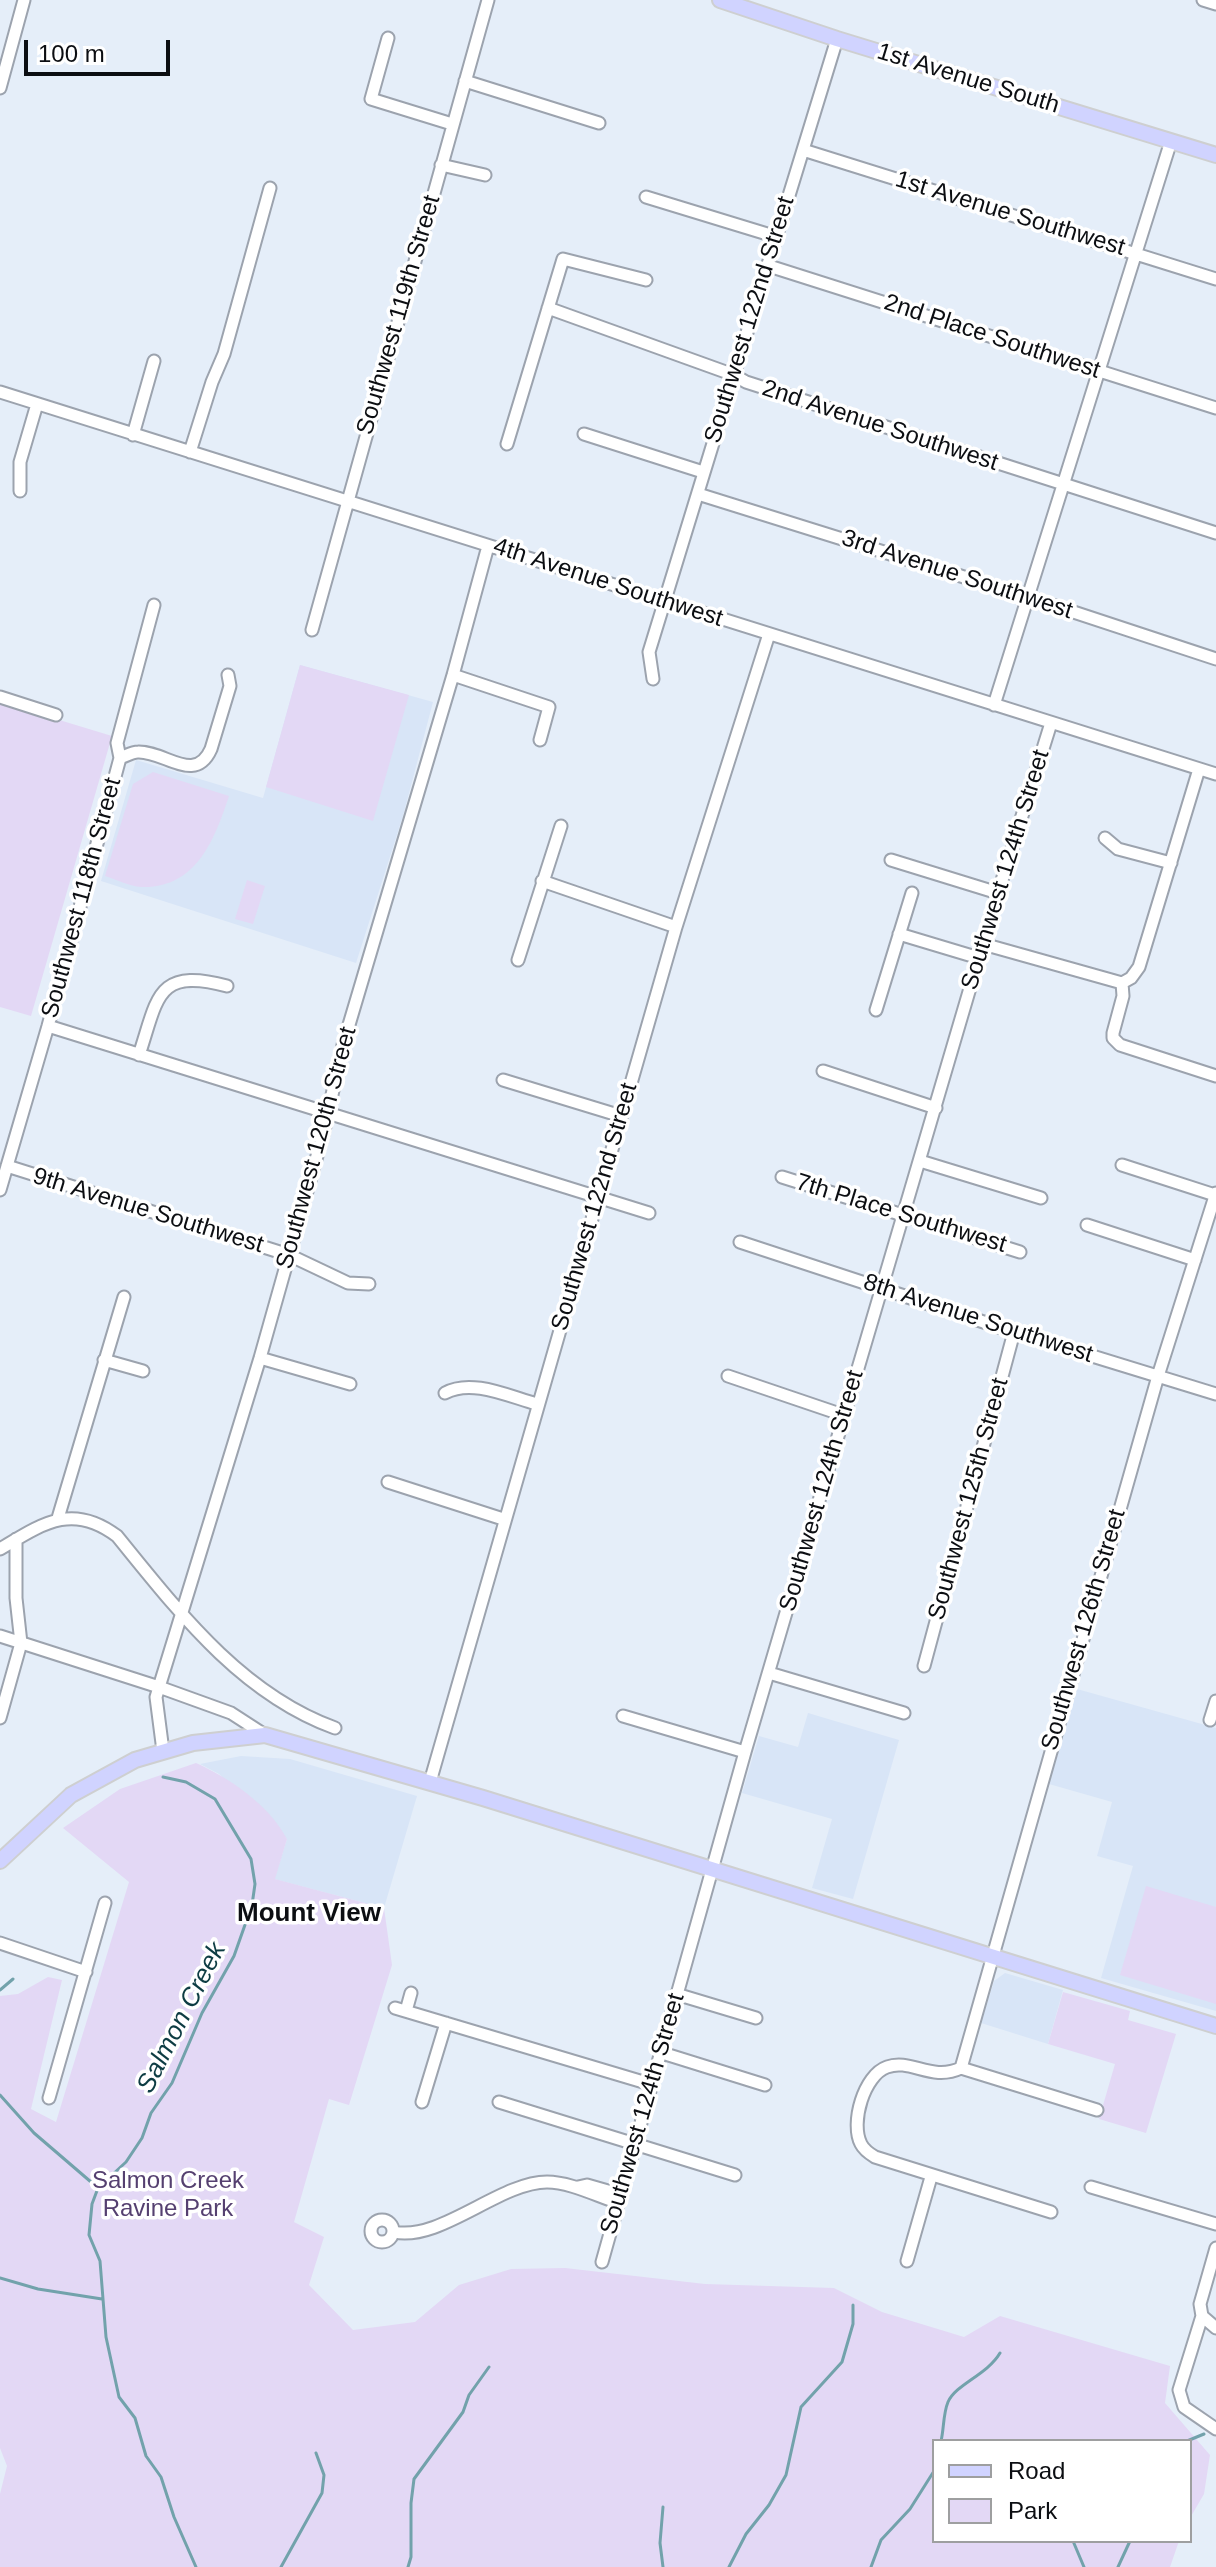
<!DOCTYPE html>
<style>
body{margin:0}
#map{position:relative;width:1216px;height:2567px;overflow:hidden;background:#e5eef9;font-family:Helvetica,sans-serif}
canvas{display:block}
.legend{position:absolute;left:932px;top:2439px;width:260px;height:104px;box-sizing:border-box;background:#fff;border:2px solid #9e9fa0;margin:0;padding:10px 14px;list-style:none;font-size:24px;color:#0c0e12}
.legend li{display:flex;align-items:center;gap:16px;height:40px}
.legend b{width:40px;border:2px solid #9e9fa0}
.scale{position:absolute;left:24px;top:40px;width:146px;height:36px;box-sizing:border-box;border:4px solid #0c0e12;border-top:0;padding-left:10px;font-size:24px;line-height:28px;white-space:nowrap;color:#0c0e12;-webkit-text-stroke:6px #fff;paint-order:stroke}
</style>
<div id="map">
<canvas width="1216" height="2567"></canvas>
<ul class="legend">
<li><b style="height:10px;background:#d0d3ff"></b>Road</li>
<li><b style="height:22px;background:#e3d8f5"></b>Park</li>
</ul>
<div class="scale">100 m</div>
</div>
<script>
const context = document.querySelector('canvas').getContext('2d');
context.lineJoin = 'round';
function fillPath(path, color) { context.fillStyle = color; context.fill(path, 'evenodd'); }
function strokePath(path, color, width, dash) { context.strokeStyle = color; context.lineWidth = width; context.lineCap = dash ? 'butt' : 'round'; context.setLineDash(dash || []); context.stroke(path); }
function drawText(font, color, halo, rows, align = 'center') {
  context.font = font + ' Helvetica,sans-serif'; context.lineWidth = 7; context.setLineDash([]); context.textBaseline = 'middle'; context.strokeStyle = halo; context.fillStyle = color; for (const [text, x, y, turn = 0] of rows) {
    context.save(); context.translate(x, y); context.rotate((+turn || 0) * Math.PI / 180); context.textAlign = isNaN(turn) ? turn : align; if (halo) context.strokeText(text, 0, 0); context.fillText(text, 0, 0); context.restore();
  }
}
const built = new Path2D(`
 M300,665L433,702L403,816L356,963L101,881L136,760L263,798Z
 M1077,1689L1216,1728V2011L1101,1978L1133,1866L1097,1856L1112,1802L1049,1784Z
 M808,1713L899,1740L853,1899L812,1888L832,1819L742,1793L759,1736L798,1747Z
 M241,1756L290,1759L417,1796L384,1908L274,1879L287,1839L219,1774L200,1764Z
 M1005,1973L1063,1990L1048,2044L981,2023L994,1981Z`);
const green = new Path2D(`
 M300,665L409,695L373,821L266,787Z
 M0,702L112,736L31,1016L0,1007Z
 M153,772L229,796C215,838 197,889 141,887C130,886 117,880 105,876L133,784Z
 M247,880L265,886L253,924L235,919Z
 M196,1763C231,1779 269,1805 287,1839L275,1879L384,1908L392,1965L349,2105L329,2099L294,2222L324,2237L309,2285L353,2330L415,2322L459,2285L511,2269L565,2268L705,2284L834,2288L882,2312L964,2337L1000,2316L1170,2366L1165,2403L1210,2455L1204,2494L1190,2518V2441H934V2541H1179L1170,2567H0V2494L7,2466L0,2448V1996L18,1994L48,1977L62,1980L31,2109L56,2122L129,1882L63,1828L120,1789Z
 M1146,1886L1216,1907V2004L1120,1975Z
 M1063,1992L1130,2011L1128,2020L1176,2034L1146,2133L1099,2119L1115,2064L1048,2044Z`);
const stream = new Path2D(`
 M163,1777L186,1782L215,1799L251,1859L255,1884L252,1905L234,1956L202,2013L172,2083L151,2113L142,2138L126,2162L98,2188L92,2204L89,2235L100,2261L106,2337L119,2397L135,2418L146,2456L161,2477L174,2517L196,2567
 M0,1990L13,1979
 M0,2095L34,2133L98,2188
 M0,2278L38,2289L102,2299
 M941,2441C944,2429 943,2414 948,2402C956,2384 987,2375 1000,2353
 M1187,2441L1204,2434
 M663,2507L660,2543L663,2567
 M1073,2541L1084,2567
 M281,2567L322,2493L324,2475L316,2453
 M408,2567L411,2557V2503L414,2479L463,2412L469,2395L489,2367
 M729,2567L746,2534L769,2505L786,2475L801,2407L842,2362L853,2324V2305
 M871,2567L881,2540L910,2509L934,2471
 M1118,2567L1130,2541`);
const minor = new Path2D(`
 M1203,0L1216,4
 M388,38L371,99L452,124
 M465,81L599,123
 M0,88L24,0
 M803,150L1216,279
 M441,165L485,175
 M646,197L777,237
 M769,266L1216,408
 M548,308L734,375L746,382L1216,533
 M0,392L1216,774
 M584,434L703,472
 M133,435L154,361
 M507,444L563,259L646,280
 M190,452L212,382L224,354L270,188
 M20,491V462L37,404
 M698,494L1028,597L1216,659
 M312,630L488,0
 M453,675L549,707L540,740
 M653,679L649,652L837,39
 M0,697L56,715
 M994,705L1171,141
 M120,758C126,756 132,752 138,752C165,751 195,785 211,749L230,686L228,675
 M1105,838L1118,849L1171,863
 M891,860L998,893
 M542,881L676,927
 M899,934L979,958
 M983,944L1122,983
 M518,960L561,826
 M1122,983L1131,978L1139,967L1199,769
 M1122,983L1123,996L1113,1033V1038L1120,1045L1216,1076
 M876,1010L912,893
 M48,1026L649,1213
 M139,1055C158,998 156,967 227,986
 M823,1071L936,1108
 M503,1080L621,1116
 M920,1161L1041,1198
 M1122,1165L1215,1195
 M7,1166L289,1255L348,1283L369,1284
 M782,1177L1020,1252
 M0,1190L48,1026L120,758L117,743L154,605
 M1087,1225L1195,1260
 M740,1242L1014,1332L1216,1394
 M260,1358L350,1384
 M104,1360L143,1371
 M728,1376L843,1415
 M445,1393C472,1378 510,1397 537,1404
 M388,1482L503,1519
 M58,1518L124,1297
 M0,1549C42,1524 72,1502 117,1536C178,1611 241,1694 335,1728
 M0,1636L159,1687L231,1713L265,1735
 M924,1666L1014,1332
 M769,1673L904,1713
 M623,1716L745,1752
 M0,1718L21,1643L16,1598V1539
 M1210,1720L1216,1701
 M163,1751L156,1697L260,1358L324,1131L343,1045L453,675L488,546
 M430,1782L676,927L769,634
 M0,1943L86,1972
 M676,1994L756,2018
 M395,2008L650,2084
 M406,2011L411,1993
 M659,2052L765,2085
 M961,2068L1158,1376L1216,1193
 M49,2098L105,1903
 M422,2102L446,2023
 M499,2102L735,2175
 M578,2187L587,2185L622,2195
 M1091,2187L1216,2224
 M1051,2212L875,2157C870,2154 864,2150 861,2144C850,2123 864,2075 887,2067C911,2058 931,2082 961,2068L1097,2110
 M371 2231a11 11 0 1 1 22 0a11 11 0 1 1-22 0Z
 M394,2232C440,2242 500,2182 547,2182C570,2182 597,2196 619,2203
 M1216,2248L1200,2304L1202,2316L1179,2390L1184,2407L1216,2429
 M907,2261L931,2177
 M602,2262L745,1752L998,893L1051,723
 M1202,2316L1216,2328`);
const major = new Path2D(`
 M720,0L837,39L1216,155
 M0,1861L71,1795L135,1760L193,1743L265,1735L483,1798L1216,2026`);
const streetNames = [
 ["1st Avenue South",968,79,17],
 ["1st Avenue Southwest",1010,214,17],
 ["Southwest 119th Street",399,315,-74],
 ["Southwest 122nd Street",750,320,-73],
 ["2nd Place Southwest",992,337,18],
 ["2nd Avenue Southwest",880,426,18],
 ["3rd Avenue Southwest",957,575,18],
 ["4th Avenue Southwest",608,583,18],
 ["Southwest 124th Street",1006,870,-73],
 ["Southwest 118th Street",82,898,-75],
 ["Southwest 120th Street",317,1148,-75],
 ["Southwest 122nd Street",595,1207,-74],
 ["9th Avenue Southwest",148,1211,17],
 ["7th Place Southwest",901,1214,17],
 ["8th Avenue Southwest",978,1319,18],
 ["Southwest 124th Street",822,1491,-74],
 ["Southwest 125th Street",969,1499,-75],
 ["Southwest 126th Street",1084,1630,-74],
 ["Southwest 124th Street",643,2114,-74]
];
const parkNames = [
 ["Salmon Creek",168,2181],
 ["Ravine Park",168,2209]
];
const neighbourhoodNames = [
 ["Mount View",309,1914]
];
const waterNames = [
 ["Salmon Creek",182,2018,-63]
];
fillPath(built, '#d8e5f7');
fillPath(green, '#e3d8f5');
strokePath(stream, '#72a2ab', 3);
strokePath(minor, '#9ca3ae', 15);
strokePath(major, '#cecfd0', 18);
strokePath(minor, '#fff', 11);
strokePath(major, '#d0d3ff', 14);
drawText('24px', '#0c0e12', '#fff', streetNames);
drawText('24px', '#554070', '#fff', parkNames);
drawText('bold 26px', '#0c0e12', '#fff', neighbourhoodNames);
drawText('italic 26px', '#0d3c43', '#fff', waterNames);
</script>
